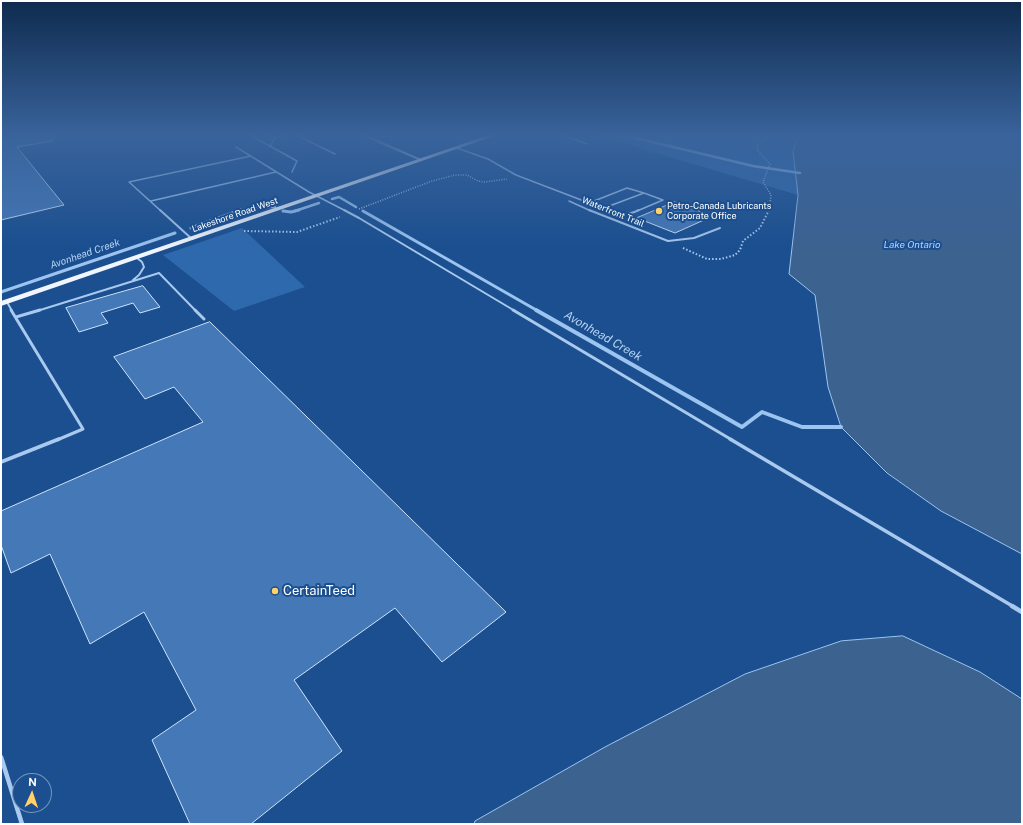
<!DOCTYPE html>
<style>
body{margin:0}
#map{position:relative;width:1023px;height:825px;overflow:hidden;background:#1b4f8f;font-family:"Public Sans",sans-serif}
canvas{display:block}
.frame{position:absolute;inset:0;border:2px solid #fff;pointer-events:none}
.north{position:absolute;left:12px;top:773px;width:40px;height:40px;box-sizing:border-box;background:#1b4f8f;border:1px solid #7695bc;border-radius:50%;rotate:3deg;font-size:11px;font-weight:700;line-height:16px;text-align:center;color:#fff}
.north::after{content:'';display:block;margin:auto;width:14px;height:18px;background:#ffd166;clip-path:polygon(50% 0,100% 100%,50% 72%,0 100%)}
</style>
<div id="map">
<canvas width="1023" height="825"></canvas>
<div class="frame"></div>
<div class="north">N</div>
</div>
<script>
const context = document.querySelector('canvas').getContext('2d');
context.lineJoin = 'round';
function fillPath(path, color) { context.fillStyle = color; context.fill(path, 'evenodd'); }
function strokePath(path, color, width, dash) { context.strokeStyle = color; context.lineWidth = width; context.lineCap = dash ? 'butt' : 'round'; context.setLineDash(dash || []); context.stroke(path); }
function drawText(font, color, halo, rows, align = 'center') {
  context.font = font + ' "Public Sans",sans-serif'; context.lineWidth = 4; context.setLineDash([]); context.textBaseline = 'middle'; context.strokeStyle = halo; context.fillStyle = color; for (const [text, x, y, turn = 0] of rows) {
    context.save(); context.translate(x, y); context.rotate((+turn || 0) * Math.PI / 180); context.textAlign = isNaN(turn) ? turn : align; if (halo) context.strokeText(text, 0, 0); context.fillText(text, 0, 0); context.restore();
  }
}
const green = new Path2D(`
 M592,134H800L793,152L798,195Z
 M242,228L305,287L234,311L163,255Z`);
const water = new Path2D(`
 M800,134H1022V554L941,511L887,473L841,427L828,387L815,295L789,274L798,195L793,152Z
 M903,636L980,672L1022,699V824H474L475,821L605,747L745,674L841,641Z`);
const streamFar2 = new Path2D(`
 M619,134L753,166L800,173
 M332,199L339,197L356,207
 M238,211L254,207H275
 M295,211L319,203`);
const streamFar1 = new Path2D(`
 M283,211L291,212L299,210
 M363,211L538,311
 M191,228L241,210
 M1,292L175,233`);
const stream = new Path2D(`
 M536,310L742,427L762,412L802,427H841`);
const building = new Path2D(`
 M1,134H53V141L17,147L64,205L1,220Z
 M675,202L713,216L675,233L637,218Z
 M143,286L160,307L140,313L133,303L101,313L108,323L79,332L66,308Z
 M210,322L506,612L442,662L395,608L294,680L342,751L251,824H190L152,740L196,710L144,612L90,644L50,554L11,573L1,545V511L203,422L174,387L145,399L114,357Z`);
const pathFar1 = new Path2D(`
 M359,209L432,181L455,175H467L478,181L484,182L507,179
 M769,211L771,195L763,182L770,164L758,151L757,145L774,134`);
const path = new Path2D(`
 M244,231L297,232L340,217
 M683,248L707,259H721L735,255L740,250L743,241L760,228L769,210`);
const serviceFar4 = new Path2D(`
 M248,134L297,161L292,172
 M266,134L275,138
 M294,134L335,154
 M559,134L587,144
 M236,147L309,192L342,209
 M270,147L274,139L287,134
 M457,148L488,159L516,175L610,211
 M151,201L276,172
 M569,201L591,211
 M589,203L627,188L644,193L604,208
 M161,211L129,182L251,156
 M637,211L663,200L644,193`);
const serviceFar3 = new Path2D(`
 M160,210L192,239
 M589,210L668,241L694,238L720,228
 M608,210C620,215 627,216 639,210
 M359,218L515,311
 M133,280L139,275L144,267L142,262L137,258
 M7,302L12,311
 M37,311L159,273L196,311`);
const serviceFar2 = new Path2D(`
 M11,310L83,429L57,440
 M195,310L204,319
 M513,310L732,440
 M16,317L40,310`);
const serviceFar1 = new Path2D(`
 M730,439L1014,607
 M1,462L59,439`);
const service = new Path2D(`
 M1012,606L1022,612
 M1,757L22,824`);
const minor = new Path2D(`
 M361,134L421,160`);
const primary = new Path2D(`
 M492,134H500L1,306V301Z`);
const serviceBridgeFar1 = new Path2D(`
 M342,209L346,211`);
const serviceBridge = new Path2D(`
 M344,210L359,218`);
const markers = [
 [659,211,4,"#ffd166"],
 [275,591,4,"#ffd166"]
];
const farPoinames = [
 ["Petro-Canada Lubricants",667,206],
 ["Corporate Office",667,216]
];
const farStreetnames = [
 ["Waterfront Trail",613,212,22],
 ["Lakeshore Road West",235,215,-19]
];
const farWaternames = [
 ["Lake Ontario",912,245],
 ["Avonhead Creek",85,254,-19]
];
const waterNames = [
 ["Avonhead Creek",603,336,30]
];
const nearPoinames = [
 ["CertainTeed",283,591]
];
fillPath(green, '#2e69ad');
fillPath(water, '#3c6290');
strokePath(water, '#9cc4f0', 1);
strokePath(streamFar2, '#9cc4f0', 2.5);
strokePath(streamFar1, '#9cc4f0', 3);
strokePath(stream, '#9cc4f0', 4);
fillPath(building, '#4478b7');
strokePath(building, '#cfe3fa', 1);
strokePath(pathFar1, '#a9c9ee', 1.5, [1, 1.5]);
strokePath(path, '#a9c9ee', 2, [1.5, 2]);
strokePath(serviceFar4, '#a9c9ee', 1.5);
strokePath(serviceFar3, '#a9c9ee', 2);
strokePath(serviceFar2, '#a9c9ee', 3);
strokePath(serviceFar1, '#a9c9ee', 3.5);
strokePath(service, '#a9c9ee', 4.5);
strokePath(minor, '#a9c9ee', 2);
fillPath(primary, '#f0f6ff');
strokePath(serviceBridgeFar1, '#a9c9ee', 1.5);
strokePath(serviceBridge, '#a9c9ee', 2);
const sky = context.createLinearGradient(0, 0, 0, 250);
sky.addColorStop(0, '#0f2b4f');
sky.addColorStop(0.54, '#39639b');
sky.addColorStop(1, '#39639b00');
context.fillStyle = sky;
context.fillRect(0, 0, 1023, 250);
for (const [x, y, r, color] of markers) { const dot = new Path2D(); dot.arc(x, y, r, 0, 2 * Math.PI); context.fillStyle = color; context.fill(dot); strokePath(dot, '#1b4f8f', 1.5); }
drawText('9px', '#fff', '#1b4f8f', farPoinames, 'left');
drawText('9px', '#fff', '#1b4f8f', farStreetnames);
drawText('italic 10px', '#b5d3f5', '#1b4f8f', farWaternames);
drawText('italic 12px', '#b5d3f5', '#1b4f8f', waterNames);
drawText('13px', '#fff', '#1b4f8f', nearPoinames, 'left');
</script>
